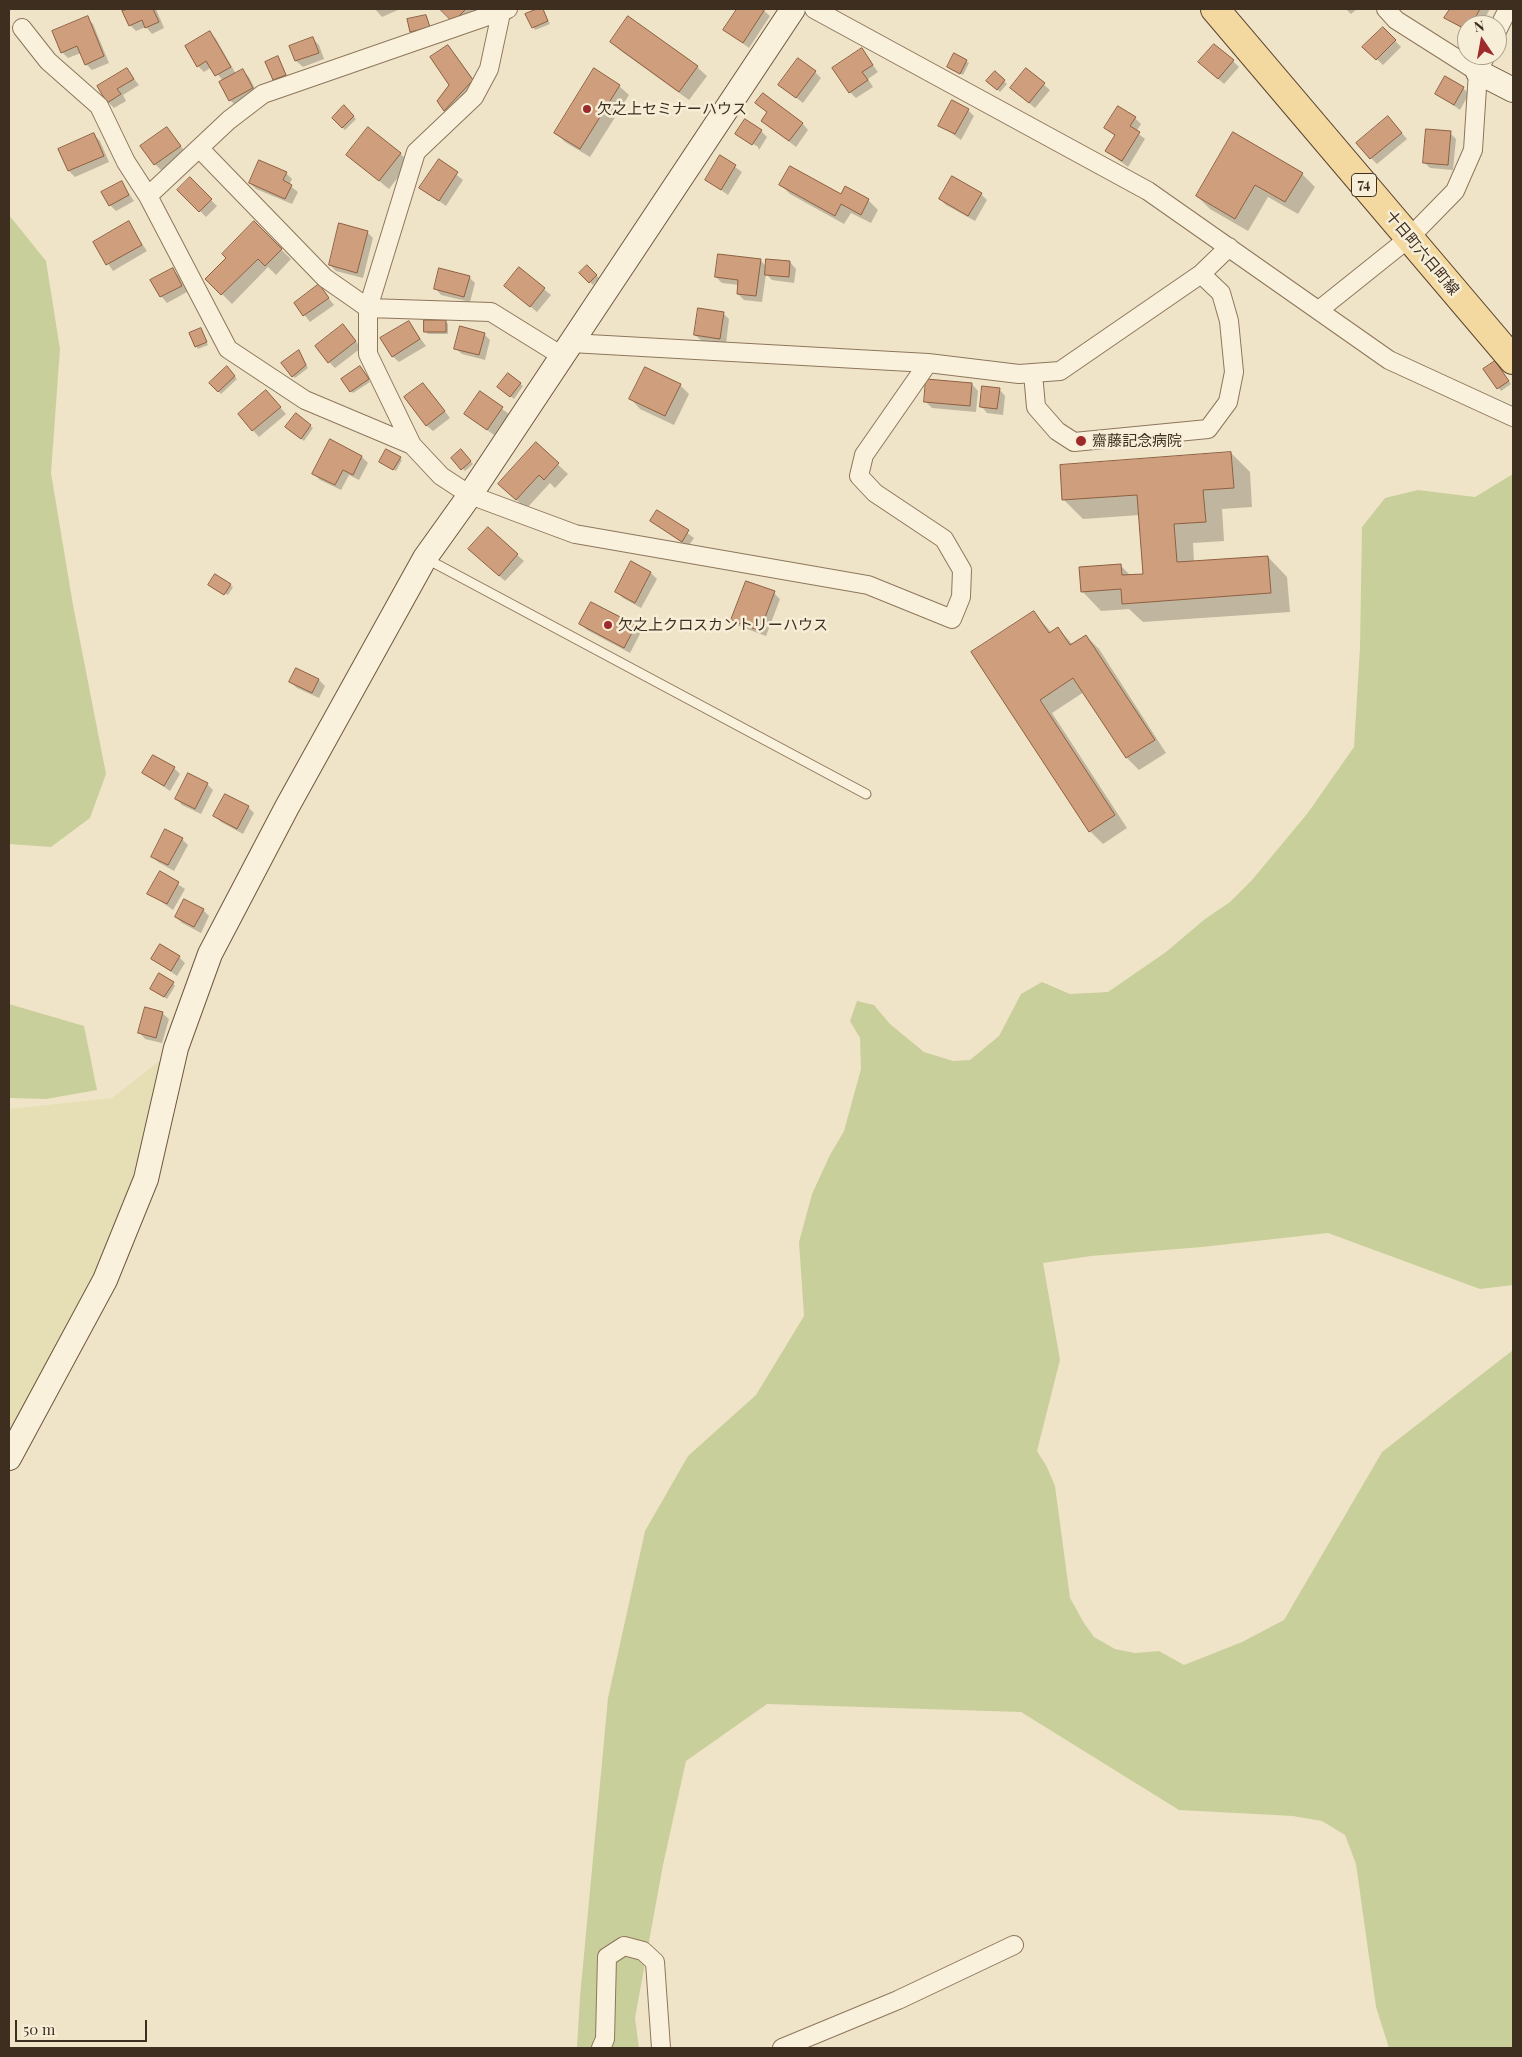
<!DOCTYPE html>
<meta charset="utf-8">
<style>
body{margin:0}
#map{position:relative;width:1522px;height:2057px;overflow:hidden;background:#f0e4c8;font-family:"Playfair Display",serif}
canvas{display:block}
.frame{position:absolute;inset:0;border:10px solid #3d2e20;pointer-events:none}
.north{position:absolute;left:1457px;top:15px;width:50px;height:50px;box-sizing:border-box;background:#f7eed8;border:1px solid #ada18e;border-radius:50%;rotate:348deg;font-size:14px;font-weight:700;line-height:20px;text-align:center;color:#3d2e20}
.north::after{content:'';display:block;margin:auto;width:18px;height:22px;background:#9e2a2b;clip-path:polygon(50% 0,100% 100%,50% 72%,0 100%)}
.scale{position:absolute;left:15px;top:2020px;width:132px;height:22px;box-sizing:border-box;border:2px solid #3d2e20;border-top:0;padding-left:6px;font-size:15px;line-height:18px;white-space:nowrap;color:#3d2e20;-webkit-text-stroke:4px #f7eed8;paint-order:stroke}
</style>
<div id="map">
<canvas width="1522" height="2057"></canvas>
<div class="frame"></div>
<div class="north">N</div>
<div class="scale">50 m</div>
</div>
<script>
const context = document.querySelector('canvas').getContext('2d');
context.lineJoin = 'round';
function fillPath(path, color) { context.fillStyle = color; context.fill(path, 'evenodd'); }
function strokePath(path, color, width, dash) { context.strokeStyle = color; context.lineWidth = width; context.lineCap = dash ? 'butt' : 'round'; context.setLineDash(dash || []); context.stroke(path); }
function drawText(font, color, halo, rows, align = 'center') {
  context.font = font + ' "Playfair Display","Noto Sans JP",serif'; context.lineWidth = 5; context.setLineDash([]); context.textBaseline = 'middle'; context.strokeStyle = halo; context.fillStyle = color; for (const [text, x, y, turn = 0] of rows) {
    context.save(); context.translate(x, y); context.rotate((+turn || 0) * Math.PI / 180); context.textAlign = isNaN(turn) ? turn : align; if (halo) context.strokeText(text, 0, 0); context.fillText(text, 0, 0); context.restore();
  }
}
const farmland = new Path2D(`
 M176,1048L146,1179L9,1458V1109L112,1098Z`);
const green = new Path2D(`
 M9,215L46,261L60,349L51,473L73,605L106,774L90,818L51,847L9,844Z
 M1513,474V1285L1480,1289L1328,1233L1202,1247L1091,1256L1043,1263L1060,1360L1037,1451L1047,1467L1055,1486L1070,1598L1084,1623L1094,1637L1115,1649L1135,1653L1159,1651L1184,1665L1242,1642L1284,1620L1382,1452L1513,1350V2048H1389L1376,2007L1356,1864L1345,1835L1322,1821L1293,1816L1179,1810L1021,1712L767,1704L686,1761L663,1865L635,2018L639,2048H577L580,1997L608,1698L645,1531L688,1456L756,1395L804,1316L799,1242L812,1194L830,1155L844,1131L861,1069L860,1038L850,1021L857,1001L874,1005L890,1024L924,1052L953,1061L970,1060L999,1036L1021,994L1042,982L1070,994L1108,992L1166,952L1205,919L1230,902L1252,880L1307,814L1354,747L1360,647L1362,527L1385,498L1418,490L1475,497Z
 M9,1004L84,1026L97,1090L46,1099L9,1098Z`);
const shadow = new Path2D(`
 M132,9H156L164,28L152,34L146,27L136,31L130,25L124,12Z
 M375,9H400L382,17Z
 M441,9H477L460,27Z
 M542,9L550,24L535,30L527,14Z
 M739,9H762L770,16L749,48L725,30Z
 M1346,9H1357L1351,14Z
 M1451,9H1490L1481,25H1467V32L1446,18Z
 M426,16L431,30L414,34L412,32Z
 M87,18L93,24L109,63L92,70L86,64L81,53L68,58L62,52Z
 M629,18L697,67L707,76L689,100L621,51L611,42Z
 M1383,28L1401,47L1383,65L1364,47Z
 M210,33L216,39L236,74L243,71L249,77L258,95L236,106L230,100L223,81L212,67L204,72L198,66Z
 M312,38L319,45L324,59L303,67L296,61L291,46Z
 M861,49L878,72L868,79L873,87L856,98L850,92Z
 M454,53L479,87L451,116L438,101L450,85Z
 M955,55L969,63L963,75L949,67Z
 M278,57L288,78L276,82L274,80Z
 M1233,61L1239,67L1224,84L1206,68Z
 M126,69L139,85L123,95L126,101L114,108L108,102Z
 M1027,70L1050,90L1035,108L1018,94Z
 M815,72L821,78L803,103L786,90Z
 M995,73L1007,84L1000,92L988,81Z
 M619,86L629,95L590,157L565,142L555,132Z
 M1463,88L1469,94L1460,110L1437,94Z
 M757,103L802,123L808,130L796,147L762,121L768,113Z
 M344,107L356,119L345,130L333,118Z
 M968,110L974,116L961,140L940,125Z
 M1135,118L1141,124L1136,132L1145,139L1128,167L1106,151L1115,136L1106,128Z
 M1394,124L1407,139L1377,164L1371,158Z
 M167,128L186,153L161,170L155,164Z
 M761,131L767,137L759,150L758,147L742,137V139L737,134Z
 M1450,133L1456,139L1453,170L1430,168L1424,162Z
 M94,135L100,141L109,162L75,177L69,171L60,150Z
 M400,153L409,163L389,189L347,155Z
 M721,157L742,172L728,195L707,180Z
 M439,161L463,180L446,206L421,188Z
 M286,173L292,179L289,185L298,192L292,204L256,189L250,183Z
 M1302,174L1315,187L1298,214L1268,197L1248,231L1210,209L1197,196Z
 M190,179L217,206L206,217L179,190Z
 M121,182L134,201L116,211L110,205Z
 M781,185L841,195L845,188L868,200L878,210L871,223L851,213L844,224L790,194Z
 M981,194L987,200L975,221L946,205L940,199Z
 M128,223L147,251L113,271L94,243Z
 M254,223L291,259L276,275L268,267L232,304L207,279L228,258Z
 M367,232L373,238L363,278L336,271L330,265Z
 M768,260L790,262L796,269L794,283L772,280L766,274L762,302L744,300L738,294L739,285L722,283L716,277L761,261L767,267Z
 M587,267L599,278L593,285L581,273Z
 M519,269L551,295L537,312L505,286Z
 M173,270L179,276L187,292L167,303L161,296Z
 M469,277L475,283L470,302L441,295L435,288Z
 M319,286L334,305L310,322L295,303Z
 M723,313L729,319L726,344L702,341L695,335Z
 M445,321L448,324V334H428L425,331Z
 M409,323L426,346L399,362L392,356Z
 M200,329L208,345L198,349L196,346Z
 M349,332L361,348L335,368L329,362Z
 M484,334L490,340L485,360L462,354L455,348Z
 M299,351L308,368L295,378L293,376Z
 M1497,365L1511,384L1501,391L1485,369Z
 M227,368L237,379L221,394L211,383Z
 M363,370L370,382L353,393L351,391Z
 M508,374L523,386L514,399L501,389Z
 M972,384L978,391L976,412L932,408L926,402Z
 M680,385L689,394L674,425L640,409L631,399Z
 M999,389L1005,396L1003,415L987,413L981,406Z
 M429,390L450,418L433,431L426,425Z
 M480,393L509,414L494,435L465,414Z
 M272,398L286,414L259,437L239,415Z
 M310,426L313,428L304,441L289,429Z
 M330,441L362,457L368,463L359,480L349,475L341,490L320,480L314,474Z
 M536,444L568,474L555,488L550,483L526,509L509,493Z
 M461,451L473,464L465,471L453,458Z
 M1231,453L1250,472L1252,507L1222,509L1224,541L1193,543L1194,562L1268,557L1287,577L1290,612L1143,622L1129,609L1101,611L1082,591L1120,565L1131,576L1144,575L1140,515L1083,519L1064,500Z
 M400,458L402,460L396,471L381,462Z
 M658,512L694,538L688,547L652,521Z
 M488,529L524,561L505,581L475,555Z
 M632,563L651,573L657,579L641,608L623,598L617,592Z
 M211,585H230L233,587L228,595Z
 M774,593L780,599L766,636L739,626L732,619Z
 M1034,613L1051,632L1058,628L1073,645L1086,636L1099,649L1166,753L1139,770L1127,758L1084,692L1052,713L1127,828L1103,844L1090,831L973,652Z
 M581,624L635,626L641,632L630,653L587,630Z
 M296,670L319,680L325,686L319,698L297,688L290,682Z
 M174,768L180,774L170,791L144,773Z
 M207,784L213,790L201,814L182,805L176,798Z
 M248,807L254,813L243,834L221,822L215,816Z
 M182,839L188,845L174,871L158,862L152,856Z
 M161,873L185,889L173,910L149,893Z
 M203,910L209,916L201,933L182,923L176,917Z
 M179,957L185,963L177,976L152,959Z
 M173,983L175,986L167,999L151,989Z
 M162,1013L169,1019L162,1043L145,1039L139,1032Z`);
const building = new Path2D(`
 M129,9H153L159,22L145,28L142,20L129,26L122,11Z
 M440,9H466L453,22Z
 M537,9H543L548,21L532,28L525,14Z
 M737,9H765L743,43L723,30Z
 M1450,9H1480L1471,25H1467V30L1444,18Z
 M426,15L430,27L410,32L407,19Z
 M88,16L104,56L85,65L77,46L61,53L52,31Z
 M628,16L698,66L679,92L610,42Z
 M1383,27L1396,40L1376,60L1362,47Z
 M210,31L231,67L215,76L206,61L197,67L185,46Z
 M313,37L319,53L295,61L289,46Z
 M1214,44L1234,60L1218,79L1198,62Z
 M448,45L473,80L444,111L437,101L449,85L430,57Z
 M862,48L873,65L862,72L868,80L849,93L832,68Z
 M954,53L967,60L960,74L947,67Z
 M278,56L286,75L273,80L265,62Z
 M798,58L816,71L796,98L778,85Z
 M127,68L134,79L117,89L121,94L107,103L97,86Z
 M594,68L620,85L580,149L554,133Z
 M1026,68L1045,83L1029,103L1010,88Z
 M243,69L253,88L229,101L219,82Z
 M995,71L1005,80L997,90L986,81Z
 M1445,76L1464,87L1454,105L1435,94Z
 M763,93L803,123L789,141L761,121L767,112L755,103Z
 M952,100L969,109L955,134L938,126Z
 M344,105L354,116L342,128L332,118Z
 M1118,106L1136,117L1130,126L1140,132L1122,161L1105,151L1115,135L1104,128Z
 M1388,116L1402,133L1370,159L1356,143Z
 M745,119L762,130L752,145L735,134Z
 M167,127L181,146L154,165L140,146Z
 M368,127L401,153L379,181L346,155Z
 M1426,129L1451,131L1448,165L1423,163Z
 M1233,132L1303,173L1285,202L1255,185L1235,219L1196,196Z
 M94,133L104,156L68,171L58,149Z
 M720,155L736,165L721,190L705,180Z
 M439,159L458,172L439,201L419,188Z
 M259,160L287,172L283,180L292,185L285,199L249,183Z
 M790,166L841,194L845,186L869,199L861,215L841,204L835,216L779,185Z
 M952,176L982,193L968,216L939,199Z
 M190,177L212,199L199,212L177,190Z
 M122,181L129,195L109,206L101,192Z
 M129,221L142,245L106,265L93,242Z
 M254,221L282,249L265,266L258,259L221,295L205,279L226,258L222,254Z
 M339,223L368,231L357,273L329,265Z
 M718,254L761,259L756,296L737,294L738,280L715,277Z
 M766,259L790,261L789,277L765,275Z
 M587,265L597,275L589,283L579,273Z
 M519,267L545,288L530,307L504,286Z
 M173,268L182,286L160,297L150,280Z
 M439,268L470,276L464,297L434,289Z
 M319,284L329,298L303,316L294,303Z
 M698,308L724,312L720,339L694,335Z
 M424,320H446V332H424Z
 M409,321L420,339L392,357L380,338Z
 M343,324L356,341L328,363L315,346Z
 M460,326L485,333L479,355L454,349Z
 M201,328L207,342L195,347L189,333Z
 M299,350L306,365L292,377L281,363Z
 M1495,361L1509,381L1497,389L1483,369Z
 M227,366L235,376L218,392L209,383Z
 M360,366L369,379L350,392L341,379Z
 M645,367L681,384L665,416L629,399Z
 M508,373L521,383L510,397L497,387Z
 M926,379L972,383L970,406L924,402Z
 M423,383L445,411L426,426L404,397Z
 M982,386L1000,388L997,409L980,407Z
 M266,390L281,407L252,431L238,414Z
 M480,391L503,407L487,430L464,414Z
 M296,413L311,425L301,439L285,427Z
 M330,439L362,456L353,475L343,470L335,485L312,474Z
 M536,442L559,463L544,480L539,475L516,500L498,484Z
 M386,449L401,457L393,470L379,462Z
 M461,449L471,461L461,470L451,458Z
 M1231,452L1234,488L1203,490L1206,522L1174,524L1177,562L1268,556L1271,593L1122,604L1121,589L1081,592L1079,567L1121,564L1122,575L1143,574L1137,495L1062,500L1060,465Z
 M657,510L689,530L682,542L650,521Z
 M488,527L518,554L499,576L468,549Z
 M631,561L651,572L635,603L615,592Z
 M215,574L231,584L224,595L208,585Z
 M746,581L775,591L760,631L731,620Z
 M591,602L636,625L624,648L579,624Z
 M1034,611L1049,633L1058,627L1070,645L1086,635L1155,740L1126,758L1073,678L1040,700L1115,815L1089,832L971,652Z
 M296,668L319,679L312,693L289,682Z
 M153,755L175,767L164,786L142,773Z
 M188,773L208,783L195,809L175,799Z
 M225,794L249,806L237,829L213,816Z
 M165,829L183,838L168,865L151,857Z
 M160,871L179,882L167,904L147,894Z
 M184,899L204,909L194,927L175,917Z
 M160,944L180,956L171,971L151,959Z
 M159,973L174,982L164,997L150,989Z
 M145,1007L163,1012L156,1038L138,1033Z`);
const lane = new Path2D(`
 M425,558L866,794`);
const street = new Path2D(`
 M508,9L263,94L229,120L148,196L228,349L305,400L412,445L441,476L470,495L575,534L868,585L952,619L961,597L962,570L944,539L875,493L859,476L864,455L928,363
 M814,9L1148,191L1389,360L1513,417
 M1386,9L1396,20L1478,72
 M22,28L48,61L99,106L126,162L148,196
 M1497,31L1508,9
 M200,149L325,278L368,308L491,312L562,356
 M1319,310L1409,238L1455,191L1473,150L1478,72L1486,55
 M571,343L928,363L1019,374L1060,371L1201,274L1229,247
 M1033,373L1036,407L1057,431L1074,442L1208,429L1228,402L1234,372L1229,321L1221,293L1201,274
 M412,445L368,354V308L416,152L474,97L489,69L501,13
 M601,2048L605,2039L607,1957L624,1946L643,1951L655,1962L661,2048
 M782,2048L898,2000L1014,1945`);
const secondary = new Path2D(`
 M1478,72L1513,90
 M9,1458L105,1280L146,1179L176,1048L210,954L287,807L425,558L470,495L793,9`);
const primary = new Path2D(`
 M1215,9L1513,360`);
const markers = [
 [587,109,5,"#9e2a2b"],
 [1081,441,6,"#9e2a2b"],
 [608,625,5,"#9e2a2b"]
];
const shields = [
 [1364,185,25]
];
const shieldNames = [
 ["74",1364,185]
];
const poiNames = [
 ["欠之上セミナーハウス",597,109],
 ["齋藤記念病院",1092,441],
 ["欠之上クロスカントリーハウス",618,625]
];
const streetNames = [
 ["十日町六日町線",1422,253,50]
];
fillPath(farmland, '#e6deb5');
fillPath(green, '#c9cf9b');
fillPath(shadow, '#0003');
fillPath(building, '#cf9f7d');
strokePath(building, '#8d5f41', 1);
strokePath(lane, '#8d765c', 11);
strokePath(street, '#8d765c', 20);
strokePath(secondary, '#6f573f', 26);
strokePath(primary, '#5b4430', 30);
strokePath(lane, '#faf1dc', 9);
strokePath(street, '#faf1dc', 18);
strokePath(secondary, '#faf1dc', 24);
strokePath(primary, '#f3d9a0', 28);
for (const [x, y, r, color] of markers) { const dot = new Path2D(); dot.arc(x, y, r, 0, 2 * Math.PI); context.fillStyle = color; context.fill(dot); strokePath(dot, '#f7eed8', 2); }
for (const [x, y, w] of shields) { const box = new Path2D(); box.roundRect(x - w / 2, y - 11.5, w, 23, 4); context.fillStyle = '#f7eed8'; context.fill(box); strokePath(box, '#3d2e20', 1); }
drawText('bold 14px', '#3d2e20', null, shieldNames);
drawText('15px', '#3d2e20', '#f7eed8', poiNames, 'left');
drawText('15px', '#3d2e20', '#f7eed8', streetNames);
</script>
